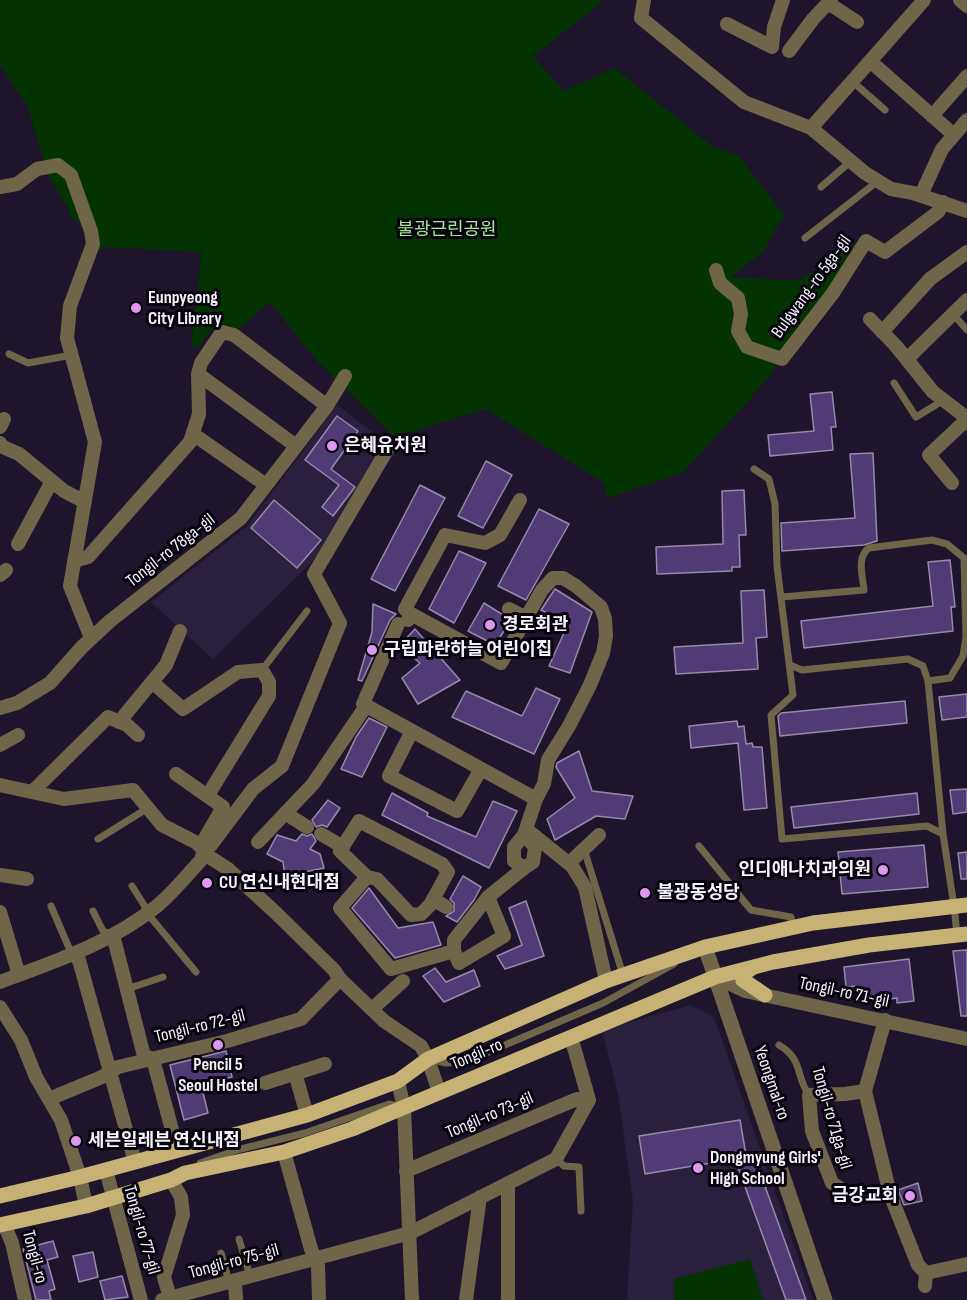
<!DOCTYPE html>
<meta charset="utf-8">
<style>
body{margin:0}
canvas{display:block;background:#1e152d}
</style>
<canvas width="967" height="1300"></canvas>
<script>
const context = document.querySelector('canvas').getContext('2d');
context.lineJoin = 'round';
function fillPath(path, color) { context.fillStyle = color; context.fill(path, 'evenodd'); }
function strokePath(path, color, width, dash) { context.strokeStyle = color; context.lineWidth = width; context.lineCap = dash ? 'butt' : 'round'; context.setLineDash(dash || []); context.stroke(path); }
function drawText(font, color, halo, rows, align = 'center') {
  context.font = font + ' "Sofia Sans Condensed","Noto Sans KR",sans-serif'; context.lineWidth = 6; context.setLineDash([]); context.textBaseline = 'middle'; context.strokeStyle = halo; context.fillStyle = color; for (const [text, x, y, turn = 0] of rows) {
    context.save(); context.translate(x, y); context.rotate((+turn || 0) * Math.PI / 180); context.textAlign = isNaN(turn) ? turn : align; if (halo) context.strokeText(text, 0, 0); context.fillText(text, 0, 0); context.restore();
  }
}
const built = new Path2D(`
 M337,405L386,442L321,553L213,659L151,602L247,526Z
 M691,1005L714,1017L813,1300H627L633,1201L618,1093L602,1030Z`);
const green = new Path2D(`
 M0,0H600L602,2L533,56L564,91L614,68L713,147L738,155L784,215L764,251L731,277L800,281L824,263L862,239L831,288L788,344L770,376L684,472L606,499L604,483L486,409L394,437L317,361L270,302L238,329L218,322L199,345L191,348L202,252L103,247L95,255L88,227L71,217L67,206L48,176L28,107L0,65Z
 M750,1259L763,1300H674V1279Z`);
const building = new Path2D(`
 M832,392L836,427H831L833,450L770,456L768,435L814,431L810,394Z
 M337,416L358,431L331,469L355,487L333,516L322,507L339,485L305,460Z
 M873,453L877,541L864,545L782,551L781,523L855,518L850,454Z
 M486,461L512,475L483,528L458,516Z
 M420,485L445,498L395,591L371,579Z
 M744,490L746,535H739L740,567H732V571L657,574L656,547L723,544L722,491Z
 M274,500L321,540L297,568L251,528Z
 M539,509L569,524L526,600L498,586Z
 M459,551L486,563L454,623L429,609Z
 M950,560L955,607H951L953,631L804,648L801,621L933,606L928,562Z
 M555,589L592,612L570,673L549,666L568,624L541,610Z
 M764,590L767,637L756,638L758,669L676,674L674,647L743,643L741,591Z
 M484,603L511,620L495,645L468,631Z
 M373,604L396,614L390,620L362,681L358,680L372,632Z
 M415,629L460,680L418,704L402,678L420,663L399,646Z
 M536,688L560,699L534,754L452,717L466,691L522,716Z
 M967,694V717L942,720L939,697Z
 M905,701L907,723L780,736L778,716L781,713Z
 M369,718L387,727L362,777L341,769L356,737Z
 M737,721L738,727L744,726L746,744L752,743L753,747H762L767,808L744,810L738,743L691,748L689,726Z
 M579,751L592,791L633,796L625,819L596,816L555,840L547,819L575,798L556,767L557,763Z
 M967,789V812L953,814L950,790Z
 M392,793L428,813L427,816L476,837L493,801L517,811L489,868L382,815Z
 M917,793L919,814L794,828L791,807Z
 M328,800L340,808L327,827L322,825L316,827L312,820Z
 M302,834L307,836L312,834L316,841L310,849L320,854L324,868L285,876L283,862L267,854L277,835L296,841Z
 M924,845L928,887L842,894L838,852Z
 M967,852V879H961L958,853Z
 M463,876L481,887L474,900L457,922L446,916L454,911V903L450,899Z
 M369,888L398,928L433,922L441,945L395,958L352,908Z
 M526,901L544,956L505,969L497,956L522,945L509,908Z
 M967,950V1016H961L953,951Z
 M909,959L914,1001L897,1003V998L884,1000L883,997L870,998L869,991L859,992L858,986L846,987L844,967Z
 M435,968L446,982L474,970L480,986L444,1002L423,976Z
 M226,1051L232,1077L201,1085L208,1113L184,1120L170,1065Z
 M740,1120L746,1155L753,1153L806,1300H786L735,1159L645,1174L639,1136Z
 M918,1183L922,1201L904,1205L898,1190Z
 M53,1241L58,1257L47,1260L55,1289L49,1291L51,1300H36L23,1249Z
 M93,1252L98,1277L79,1282L73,1256Z
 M122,1276L128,1297L105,1300L100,1281Z`);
const service = new Path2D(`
 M852,81L885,110
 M821,187L851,161
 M805,238L878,181
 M953,314L967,330
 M9,354L28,363L72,355
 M894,383L916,417L944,400
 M754,469L769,479L775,504L777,566L793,695L771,715L782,839L927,826L943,834
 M782,597L864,590C863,577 856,557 869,548L932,540L947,544L964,558L966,637L963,656L950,678L928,681
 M790,665L802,670L908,659L923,666L928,681L943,834L954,906L957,935
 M262,670L307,611
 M98,839L148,808
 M699,846L751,910L791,917L793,928
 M584,849L623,975
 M132,886L144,905L147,913L196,972
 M51,906L69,948L74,955
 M93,911L103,931L111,934
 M127,989L163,977
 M779,1045C804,1060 795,1076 809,1095
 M434,1060L446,1063L461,1062L484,1054L603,1003L674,964
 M556,1159L564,1166L579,1167L581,1211
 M200,1163L237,1150L305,1133L389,1104L401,1107
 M239,1239L250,1276
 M221,1253L229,1282`);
const minor = new Path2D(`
 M644,0L641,18L744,102L811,128L865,173L891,189L913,193L967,211
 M960,0L967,6
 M828,3L857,22
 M727,24L772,47L774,27L783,0
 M789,51L813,19L831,0
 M870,61L954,135
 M932,116L967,76
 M811,128L924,0
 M0,187L17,184L37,169L58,165L71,175L91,231L93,244L70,306L67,338L95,442L70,586L91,638
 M921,195L942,149L967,120
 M716,270L720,283L738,298L741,314L738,331L747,347L782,359L833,293L866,241L885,252L938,212L943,202
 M870,319L896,346L933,392L967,418
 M882,332L930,279L967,252
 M907,359L967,300
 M198,374L296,446
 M0,427L4,419
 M193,434L266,485
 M0,443L3,447L19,454L64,491L85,502
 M952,483L929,455L962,424L967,423
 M18,544L52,481
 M74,561L88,557L190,442L199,414L198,374L201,363L222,332L234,335L327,406
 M0,575L6,570
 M509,609L526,618L542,590L553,578H563L576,586L601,607L605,619L606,636L603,653L590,685L569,726L548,760L544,784L536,799L524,835L535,847L533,862L524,868L514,861V847L524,835L531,833L572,866L585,887L606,981
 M411,614L405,609L445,535L485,543L500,535L520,500
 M408,620L411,614L501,663L526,618
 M398,624L363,704L536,799
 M152,682L183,709L238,672L262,670L269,682V696L208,795
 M0,708L17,703L50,683L82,647L110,621L241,518L327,406L345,376
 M119,722L166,665L180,631
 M412,731L389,776L457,811L481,769
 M0,745L18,735
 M176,774L223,807L204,840V850
 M0,785L64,799L133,790L162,825L197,843L211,858L228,869L276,913L334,970L340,979L384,1021L421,1046L428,1059L439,1092
 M32,792L108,717L127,725L138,735
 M285,813L307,827
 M321,834L343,847
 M258,842L313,784L366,706
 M569,863L599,835
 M0,875L27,879
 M367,877L340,851L359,821L442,864L448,872L430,905L421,914L411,915L377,879L367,877L340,908L391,969L454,951
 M488,897L454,940V951L459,963L504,936L488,897L524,868
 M433,899L446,907
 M0,912L19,975
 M113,935L144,1056L153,1059
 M74,955L79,960L135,1162
 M715,977L745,991L967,1039
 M0,982C54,962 111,943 157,906C173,893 187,875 201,860L204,850L211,845L253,789L282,766L340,623L314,574L390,445
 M0,1007L21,1040L36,1077L61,1120L80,1177L86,1206
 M372,1009L403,981
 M885,1020L865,1091L890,1194L918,1265L926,1273
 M153,1059L172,1130L176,1150
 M295,1073L307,1115
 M398,1081L404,1108L412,1300
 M265,1083L325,1064
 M865,1091L845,1094L809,1095L812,1131L832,1183L847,1193L890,1194
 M49,1099L102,1077L118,1067L227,1041L301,1019L340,979
 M284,1152L311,1249L318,1266L319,1300
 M106,1170L141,1300
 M406,1171L577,1099L589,1100
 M508,1183V1300
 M4,1224L12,1243L25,1300
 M235,1280L236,1300
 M925,1286L926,1273L967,1264
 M170,1298L164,1277L183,1215L181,1197L171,1180
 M162,1300L410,1233L556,1159L589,1100L571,1037
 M466,1300L480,1197`);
const tertiary = new Path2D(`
 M705,947L825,1300`);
const primary = new Path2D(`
 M754,967L746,972L743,980L765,995
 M0,1196L80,1177L307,1115L398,1081L428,1059L606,981L705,947L813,923L967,905
 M0,1225L86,1206L171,1180L185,1173L284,1152L352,1129L715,977L773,962L869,945L967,934`);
const markers = [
 [136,308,6,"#de98f2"],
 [332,446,6,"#de98f2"],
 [490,625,6,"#de98f2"],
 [372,650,6,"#de98f2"],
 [883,870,6,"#de98f2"],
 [207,883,6,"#de98f2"],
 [645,893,6,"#de98f2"],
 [218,1045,6,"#de98f2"],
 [76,1141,6,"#de98f2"],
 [698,1168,6,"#de98f2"],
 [910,1196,6,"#de98f2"]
];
const parkNames = [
 ["불광근린공원",447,230]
];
const streetNames = [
 ["Bulgwang-ro 5ga-gil",812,287,-54],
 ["Tongil-ro 78ga-gil",171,551,-38],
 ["Tongil-ro 71-gil",844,993,12],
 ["Tongil-ro 72-gil",200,1027,-14],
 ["Tongil-ro",477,1055,-23],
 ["Yeongmal-ro",771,1083,71],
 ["Tongil-ro 73-gil",490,1116,-23],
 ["Tongil-ro 71ga-gil",831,1118,74],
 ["Tongil-ro 77-gil",141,1230,74],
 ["Tongil-ro",34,1257,75],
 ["Tongil-ro 75-gil",234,1262,-15]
];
const poiNames = [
 ["Eunpyeong",148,298],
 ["City Library",148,319],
 ["은혜유치원",344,446],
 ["경로회관",502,625],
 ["구립파란하늘 어린이집",384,650],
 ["인디애나치과의원",871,870,"right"],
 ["CU 연신내현대점",219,883],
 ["불광동성당",657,893],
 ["Pencil 5",218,1065,"center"],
 ["Seoul Hostel",218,1086,"center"],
 ["세븐일레븐 연신내점",88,1141],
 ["Dongmyung Girls'",710,1158],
 ["High School",710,1179],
 ["금강교회",898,1196,"right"]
];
fillPath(built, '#2a1f3c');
fillPath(green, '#023300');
fillPath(building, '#513b76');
strokePath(building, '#948aa9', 1.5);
strokePath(service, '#6f6549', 7);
strokePath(minor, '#6f6549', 14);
strokePath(tertiary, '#6f6549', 15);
strokePath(primary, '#c6b275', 15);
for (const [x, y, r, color] of markers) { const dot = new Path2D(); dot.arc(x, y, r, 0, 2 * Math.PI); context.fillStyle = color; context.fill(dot); strokePath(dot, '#07040d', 2); }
drawText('18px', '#a2e799', '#07040d', parkNames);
drawText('18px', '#f5f2fc', '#07040d', streetNames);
drawText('bold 18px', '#f5f2fc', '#07040d', poiNames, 'left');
</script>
